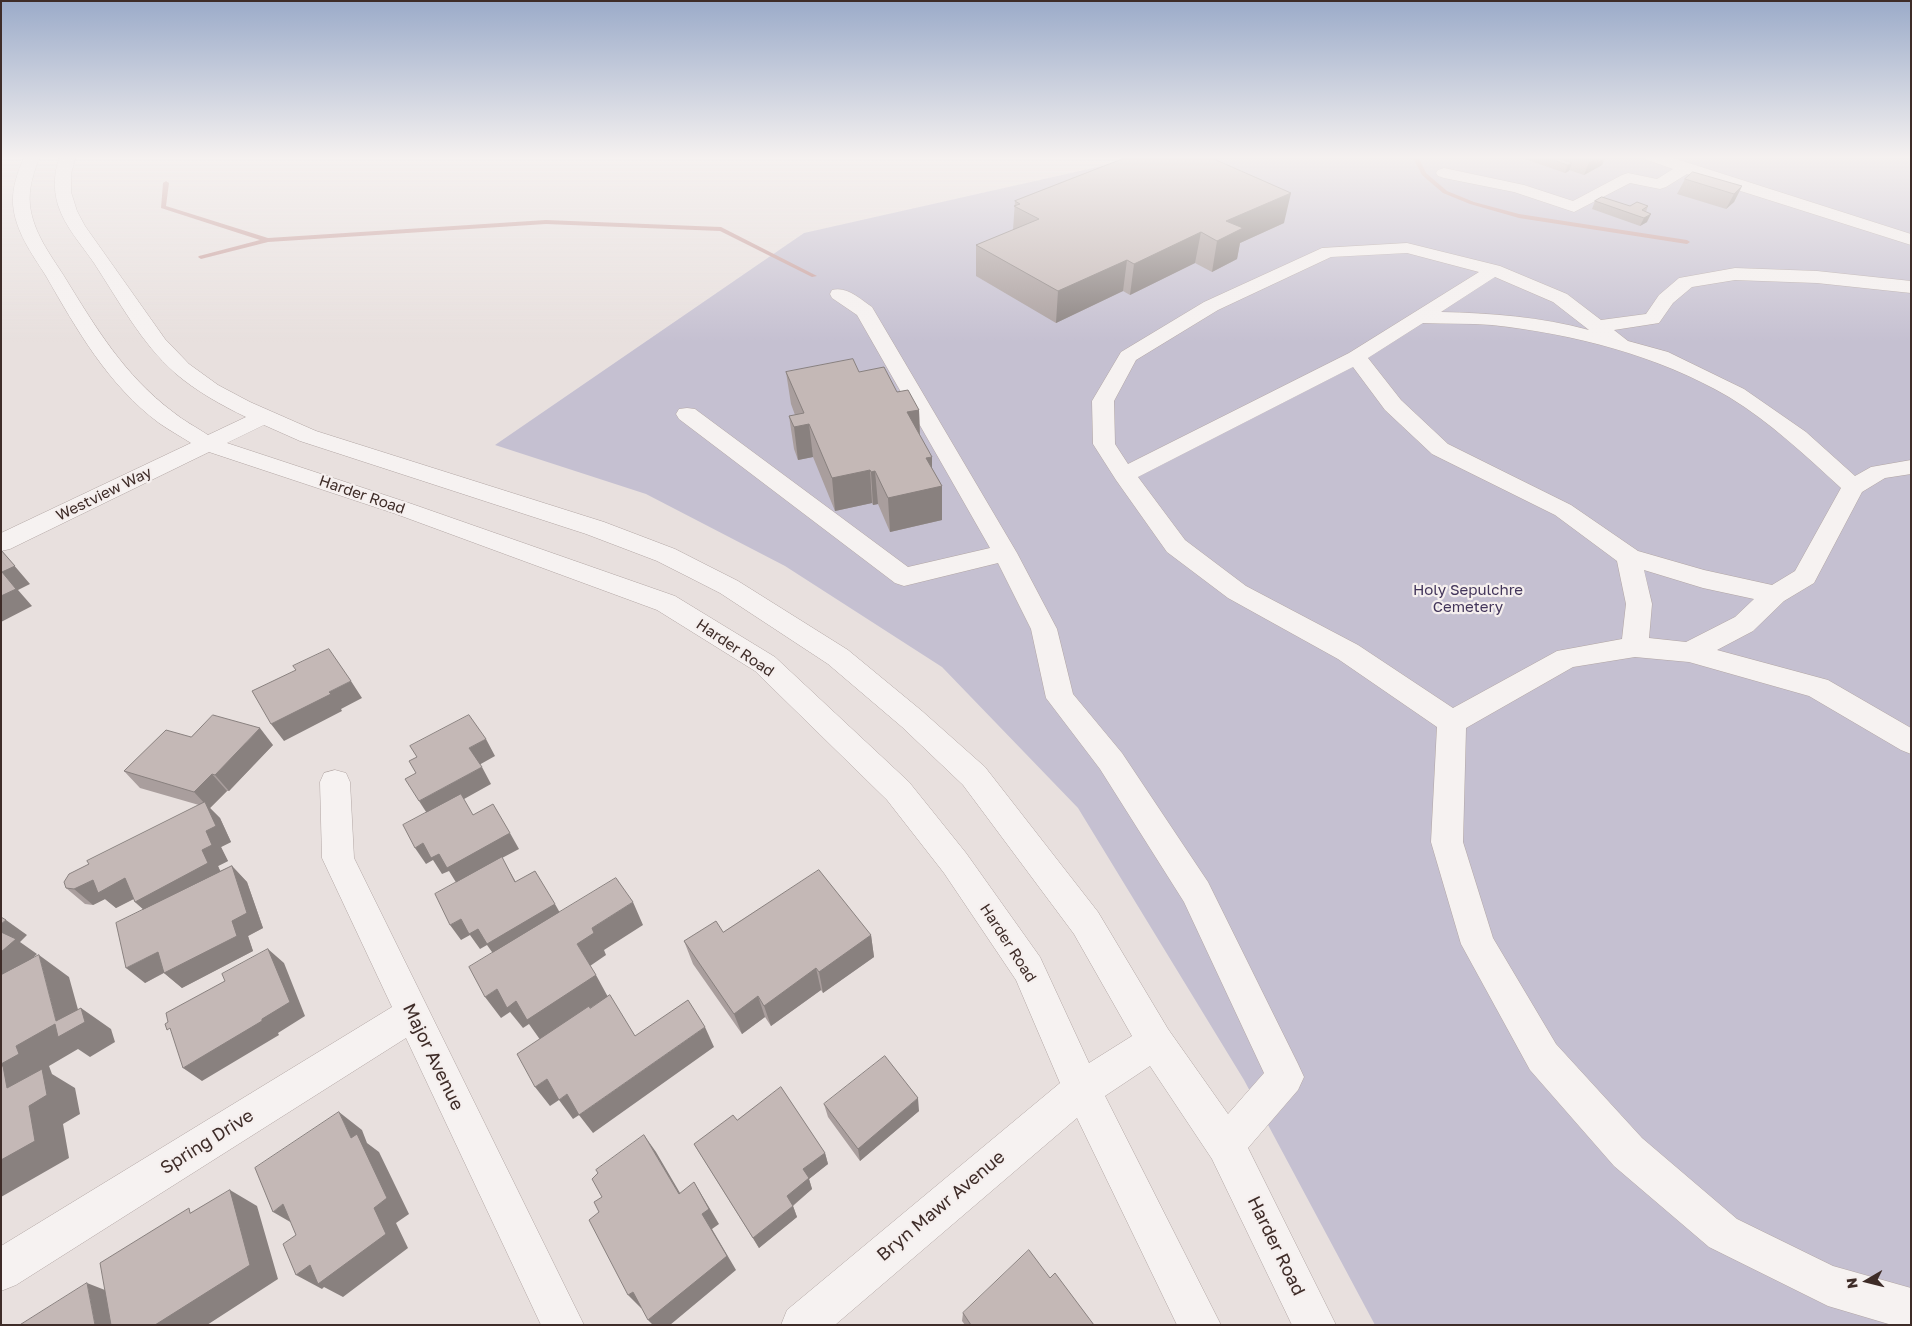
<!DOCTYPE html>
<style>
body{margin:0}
#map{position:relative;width:1912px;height:1326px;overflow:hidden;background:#e8e0de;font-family:"Golos Text",sans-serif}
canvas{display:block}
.frame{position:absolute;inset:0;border:2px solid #3e2c28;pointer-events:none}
.north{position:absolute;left:1842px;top:1256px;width:50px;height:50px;-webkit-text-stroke:4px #f5efee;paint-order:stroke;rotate:262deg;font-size:14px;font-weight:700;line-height:20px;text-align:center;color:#3e2c28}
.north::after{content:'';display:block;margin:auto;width:18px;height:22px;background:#3e2c28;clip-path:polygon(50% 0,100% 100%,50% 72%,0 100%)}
</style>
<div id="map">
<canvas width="1912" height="1326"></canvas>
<div class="frame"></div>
<div class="north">N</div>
</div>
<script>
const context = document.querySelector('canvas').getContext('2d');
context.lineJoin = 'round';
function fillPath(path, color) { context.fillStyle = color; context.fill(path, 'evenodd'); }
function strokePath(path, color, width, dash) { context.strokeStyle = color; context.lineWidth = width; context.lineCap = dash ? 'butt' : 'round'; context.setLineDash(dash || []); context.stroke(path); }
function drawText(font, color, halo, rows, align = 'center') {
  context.font = font + ' "Golos Text",sans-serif'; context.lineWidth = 4.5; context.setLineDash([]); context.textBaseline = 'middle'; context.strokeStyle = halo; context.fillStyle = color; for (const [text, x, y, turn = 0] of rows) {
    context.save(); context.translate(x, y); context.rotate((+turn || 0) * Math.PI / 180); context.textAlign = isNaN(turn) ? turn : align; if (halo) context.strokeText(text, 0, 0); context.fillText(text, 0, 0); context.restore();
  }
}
const green = new Path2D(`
 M1146,156H1911V1325H1375L1244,1080L1078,808L942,667L785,566L646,494L495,445L804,233Z`);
const stream = new Path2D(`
 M1412,156H1418L1426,173L1447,191L1474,202L1519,214L1687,240L1690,242L1687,244L1519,218L1470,204L1443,193L1422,175Z
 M166,181L169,183L166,206L268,238L546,220L721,227L817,276L812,277L720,231L546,224L268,242L201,259L198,257L199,256L260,240L161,208L163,183Z`);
const minor = new Path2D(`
 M24,156H40C34,172 28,188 30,205C33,232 50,254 64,276C96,328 124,375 173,412C184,421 196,427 208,435L246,417C221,405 196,391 175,373C141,343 119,301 94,263C81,244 65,227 58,205C53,188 54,172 60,156H76L71,174V192L77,211L85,226L165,339L189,364L218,385L250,402L316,431L604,522L675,549L738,581L848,650L922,711L985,767L1098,912L1168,1029L1228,1114L1264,1073L1184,902L1100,769L1046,698L1031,629L998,563L904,586L895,583L679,419L676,414L679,409L687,408L695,409L908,567L990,548L857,315L832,298L830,294L832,290C847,286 860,299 872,307L1017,553L1057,629L1073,694L1122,753L1208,882L1298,1064L1304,1077L1298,1090L1248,1148L1336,1325H1292L1212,1159L1150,1066L1105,1096L1221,1325H1177L1077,1118L835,1325H781L787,1310L1060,1083L1016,980L944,873L887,800L755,671L657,610L396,514L209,452L10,549L1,551V533L191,443C180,436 169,430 159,423C108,385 77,330 46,276C32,254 15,231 13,204C12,187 18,172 24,156ZM264,425L300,441L586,534L657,561L720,593L828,664L902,727L963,785L1074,934L1132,1036L1089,1063L1040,957L966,853L909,782L775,657L675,596L412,504L227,443Z
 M1644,156H1667L1911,234V245L1687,174L1666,187L1660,189L1630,183L1574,212L1514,192L1444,178L1438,176L1436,173L1438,170L1444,168L1524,185L1573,201L1622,175L1628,173L1657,179L1673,169L1645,159Z
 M1407,243L1500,266L1567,294L1601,320L1646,314L1659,295L1679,278L1735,268L1817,271L1911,281V293L1817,283L1735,280L1692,287L1673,303L1659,323L1614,330L1628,341L1668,352L1744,389L1806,432L1855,476L1871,467L1911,460V474L1885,478L1862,492L1814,583L1784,601L1753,631L1717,650L1828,680L1911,728V754L1901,750L1809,696L1689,662L1635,657L1573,667L1466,728L1463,842L1493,938L1556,1044L1642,1138L1737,1219L1833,1266L1911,1288V1325H1892L1828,1306L1709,1247L1614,1166L1530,1070L1461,944L1431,842L1437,727L1338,659L1228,598L1167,552L1116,480L1093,444L1092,401L1121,352L1204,302L1322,248ZM1407,253L1479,272L1349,353L1128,464L1115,444L1114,401L1136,360L1218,310L1331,257ZM1495,277L1553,302L1589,330C1541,317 1491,313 1441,312ZM1423,323C1446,324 1469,323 1492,325C1574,334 1657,355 1729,397C1770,422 1806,456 1841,488L1795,571L1772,585L1704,570L1638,551L1571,505L1448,444L1401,400L1368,358ZM1353,367L1385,410L1432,454L1555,515L1617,561L1626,604L1622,639L1557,651L1453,708L1358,645L1246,586L1185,540L1138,477ZM1644,570L1703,588L1754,599L1735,617L1686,642L1649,638L1652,604Z
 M335,770L346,773L350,782L354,858L584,1325H541L406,1038L16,1285L1,1291V1246L392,1007L322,858L320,782L324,773Z`);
const wall = new Path2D(`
 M1123,156H1207L1284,223L1240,243L1237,259L1212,272L1195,263L1130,295L1123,291L1056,323L976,276V245L1013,230L1015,201L1122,159Z
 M1523,156H1606L1602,165L1584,175L1569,170L1565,173L1522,158Z
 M1685,179L1742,186L1734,202L1726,209L1677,194Z
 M1595,201L1630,206H1648L1646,212L1647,222L1640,226L1592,209Z
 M786,372H859L897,392L919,410L920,436L932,468L942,486V520L890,532L878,504L873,505L872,503L835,511L813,457L798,460L794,449L789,416L795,415L791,404Z
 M191,737L273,745L229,791H227L210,808L220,818L231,842L221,847L228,861L218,866L220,871L232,866L247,882L263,928L248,936L253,951L182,988L164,973L145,983L143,909L135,902L134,899L116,908L105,899L93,905L85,904L66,888L89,864L199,805L140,788L124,771Z
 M723,932L871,935L874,957L823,993L821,990L771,1026L765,1017L742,1034L693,964L684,941Z
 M824,1104L919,1111L860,1161L828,1117Z
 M737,1120L825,1153L828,1164L809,1179L812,1189L793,1206L797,1217L759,1248L694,1144Z
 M1050,1278L1094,1325H965L962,1321L963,1313Z`);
const shadedWall = new Path2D(`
 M1597,156H1606L1602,165L1584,175L1590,160Z
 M1572,163L1569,171L1565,173L1568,165Z
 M1742,186L1734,202L1726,209L1734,194Z
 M1291,193L1284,223L1240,243L1237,259L1212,272L1217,241L1226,221Z
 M1651,214L1647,222L1640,226L1644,218Z
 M1201,232L1195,263L1130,295L1134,264Z
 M1127,260L1123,291L1056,323L1058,291Z
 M919,410L920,443L907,412Z
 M809,424L813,457L798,460L794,427Z
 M932,457V488L942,486V520L890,532L888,498L926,458Z
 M870,470L872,503L835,511L832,478Z
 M875,471L878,504L873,505L871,472Z
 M1,550L30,584L18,590L32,606L1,622L2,572Z
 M351,681L362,698L341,709L342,711L284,741L271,724L329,692Z
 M260,728L273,745L229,791L215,775Z
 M486,739L495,756L479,765L469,748Z
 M482,767L491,784L430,818L419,801Z
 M212,774L227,791L210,808L220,818L231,842L221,847L228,861L218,866L224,879L153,918L135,902L202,850L206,831V805L194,792Z
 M510,833L519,849L502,858L525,898L457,884L449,871L442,874L433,860L426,864L415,848L423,843L439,854Z
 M232,866L247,882L263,928L248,936L253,951L182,988L164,973L232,921Z
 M125,878L143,894L116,908L105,899L93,905L74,889L93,880Z
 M633,902L643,925L604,950L606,955L590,966L577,944L592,928Z
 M555,904L564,920L497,959L487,945L480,949L470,935L461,940L450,925L461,919L478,929Z
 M6,920L27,935L20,942L37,954L1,988V924Z
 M871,935L874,957L823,993L819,972Z
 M268,949L284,963L305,1016L278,1033L279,1035L202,1081L183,1068L262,1019Z
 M158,952L176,966L145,983L126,968Z
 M39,955L69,977L82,1024L81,1008L111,1029L115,1042L90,1057L78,1049L49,1066L52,1074L75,1088L80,1114L63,1124L69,1158L1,1197V1064L16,1046L56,1021Z
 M816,968L821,990L771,1026L764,1006Z
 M596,975L608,997L541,1041L529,1024L523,1028L510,1012L501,1018L485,997L497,989L516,1001Z
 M758,996L765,1017L742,1034L734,1014Z
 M705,1027L714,1047L593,1133L579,1115Z
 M547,1079L562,1098L550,1106L535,1087Z
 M567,1094L582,1113L573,1119L559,1100Z
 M918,1098L919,1111L860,1161L858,1149Z
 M339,1112L362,1130L367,1143L379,1152L409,1214L396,1223L408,1248L343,1297L324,1287L322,1289L296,1275L374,1208L351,1138Z
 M644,1135L656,1152L690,1210L679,1194Z
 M825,1153L828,1164L809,1179L812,1189L791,1207L787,1196L803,1169Z
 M694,1182L719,1224L712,1229L736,1270L670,1325H653L648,1320L702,1214Z
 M230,1190L257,1206L278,1279L207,1325H155Z
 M283,1204L299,1227L273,1212Z
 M793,1206L797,1217L759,1248L753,1238Z
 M87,1283L110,1292L117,1325H95Z
 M633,1292L646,1304L641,1308L628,1295Z`);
const building = new Path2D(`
 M1130,156H1207L1291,193L1226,221L1243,228L1217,241L1201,232L1134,264L1127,260L1058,291L976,245L1039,219L1014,206L1020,204L1015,201Z
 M1543,156H1552L1572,163L1568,165Z
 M1580,156H1597L1590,160Z
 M1693,172L1742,186L1734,194L1685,179Z
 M1602,197L1630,206L1637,202L1648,206L1642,210L1651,214L1644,218L1595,201Z
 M853,359L859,372L884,367L897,392L908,390L919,410L907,412L932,457L926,458L942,486L888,498L875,471L871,472L870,470L832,478L809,424L794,427L789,416L804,413L786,372Z
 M1,550L15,566L2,572L16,589L1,596Z
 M329,649L351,681L329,692L331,694L271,724L252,691L296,670L293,666Z
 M213,715L260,728L215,775L212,774L194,792L124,771L166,730L191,737Z
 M469,715L486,739L469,748L482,767L419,801L405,779L416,773L409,761L417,757L410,746Z
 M461,794L473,815L493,804L510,833L447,868L439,854L431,858L423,843L415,848L403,825Z
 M205,802L216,826L206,831L212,845L202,850L208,863L135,902L125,878L98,893L93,880L74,889L66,888L64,882L69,874L89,864L87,861Z
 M502,857L515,882L535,871L555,904L487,944L478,929L469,934L461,919L450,925L435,894Z
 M232,866L247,913L232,921L237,936L164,973L158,952L126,968L116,923Z
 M819,870L871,935L819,972L816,968L764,1006L758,996L734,1014L684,941L716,921L723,932Z
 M616,878L633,902L592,928L594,933L577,944L596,975L527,1020L516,1001L507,1008L497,989L485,997L469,967Z
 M1,917L6,920L1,924Z
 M1,932L16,939L1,952Z
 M268,949L290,1002L262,1019V1021L183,1068L170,1028L167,1030L165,1024L168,1022L166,1013L225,981L222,974Z
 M39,955L56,1021L81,1008L85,1022L58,1037L55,1024L16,1046L19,1054L1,1064V975Z
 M610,995L635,1036L688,1000L705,1027L579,1115L567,1094L559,1100L547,1079L535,1087L517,1054L589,1006L590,1008Z
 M885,1056L918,1098L858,1149L824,1104Z
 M3,1066L7,1088L42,1069L47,1095L29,1106L35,1141L1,1160V1067Z
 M781,1087L825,1153L803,1169L809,1178L787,1196L793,1206L753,1238L694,1144L733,1115L737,1120Z
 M339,1112L351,1138L357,1134L387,1198L374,1208L386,1234L318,1284L310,1265L296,1275L283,1244L296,1235L283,1204L273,1212L255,1168Z
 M644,1135L679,1194L694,1182L709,1209L702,1214L727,1256L648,1320L633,1292L628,1295L589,1220L599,1212L594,1202L602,1197L592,1179L598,1173L596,1170Z
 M230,1190L250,1265L155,1325H111L100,1263L189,1208L190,1213Z
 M1029,1250L1050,1278L1055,1273L1094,1325H971L963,1313Z
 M87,1283L95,1325H20Z`);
const streetNames = [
 ["Westview Way",104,494,-26],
 ["Harder Road",362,495,19],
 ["Harder Road",735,648,34],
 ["Harder Road",1008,943,57]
];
const parkNames = [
 ["Holy Sepulchre",1468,590],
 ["Cemetery",1468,607]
];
const nearStreetnames = [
 ["Major Avenue",433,1057,64],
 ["Spring Drive",207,1142,-32],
 ["Bryn Mawr Avenue",941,1206,-40],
 ["Harder Road",1276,1246,64]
];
fillPath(green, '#c5c0d1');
fillPath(stream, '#c79d9a');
strokePath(minor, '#b2a6a4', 1);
fillPath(minor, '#f6f2f1');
fillPath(wall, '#a99e9d');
fillPath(shadedWall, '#89817f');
fillPath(building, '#c4b8b6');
strokePath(building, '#89817f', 1);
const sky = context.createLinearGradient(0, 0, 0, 342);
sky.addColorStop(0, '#9babc9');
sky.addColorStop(0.46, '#f5f1f0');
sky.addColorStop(1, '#f5f1f000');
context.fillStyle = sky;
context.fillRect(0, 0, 1912, 342);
drawText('15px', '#3e2c28', '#f5efee', streetNames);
drawText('15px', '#42355a', '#f5efee', parkNames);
drawText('18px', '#3e2c28', '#f5efee', nearStreetnames);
</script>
